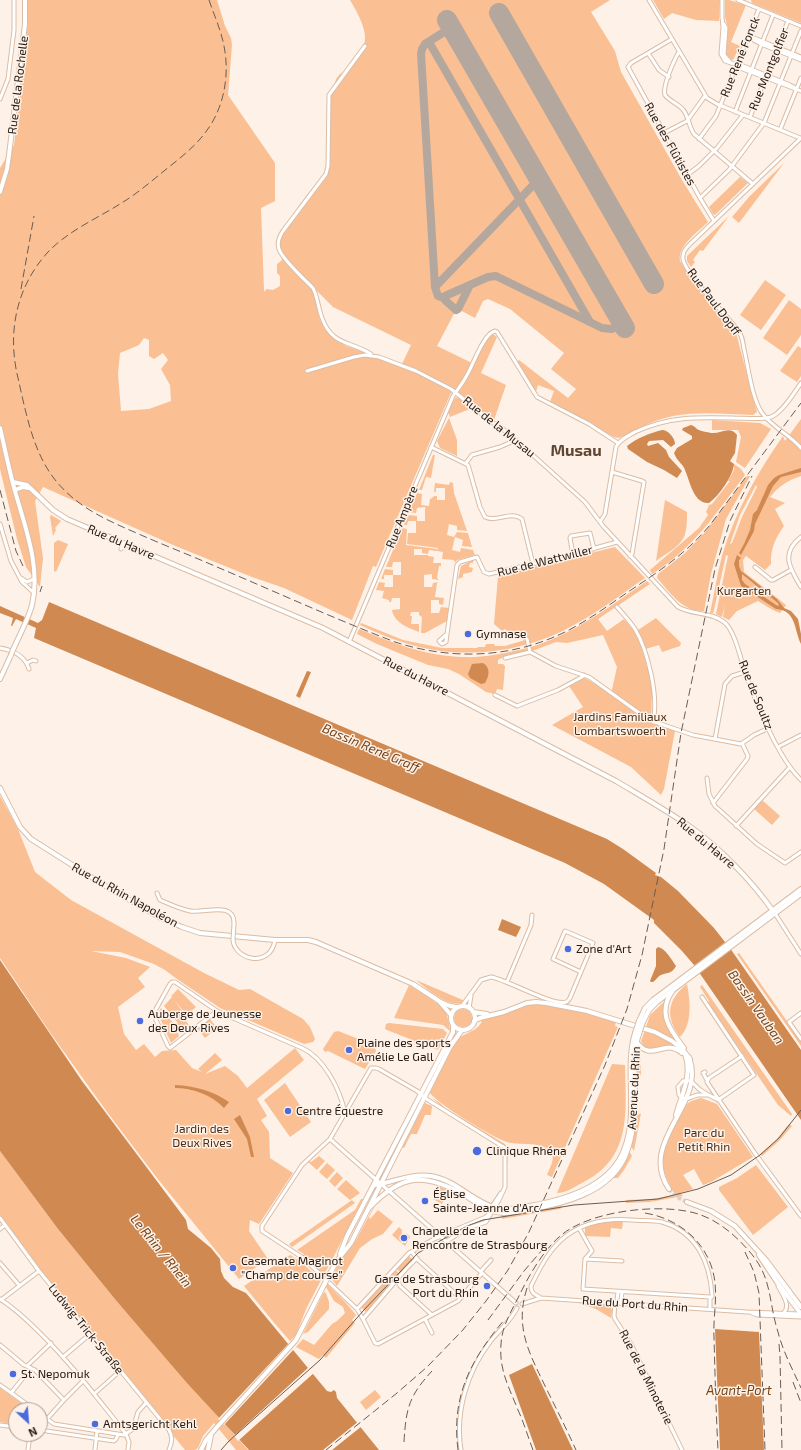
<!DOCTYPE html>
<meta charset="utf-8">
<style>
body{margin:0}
#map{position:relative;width:801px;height:1450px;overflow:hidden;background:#fef1e7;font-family:"Exo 2",sans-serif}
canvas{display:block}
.north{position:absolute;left:8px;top:1402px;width:40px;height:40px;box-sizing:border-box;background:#fef1e7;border:1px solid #a79b91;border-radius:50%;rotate:154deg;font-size:11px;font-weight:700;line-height:16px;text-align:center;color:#241911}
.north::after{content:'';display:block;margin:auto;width:14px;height:18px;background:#4a6ade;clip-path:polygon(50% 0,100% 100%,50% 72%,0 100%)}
</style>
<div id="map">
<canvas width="801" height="1450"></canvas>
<div class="north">N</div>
</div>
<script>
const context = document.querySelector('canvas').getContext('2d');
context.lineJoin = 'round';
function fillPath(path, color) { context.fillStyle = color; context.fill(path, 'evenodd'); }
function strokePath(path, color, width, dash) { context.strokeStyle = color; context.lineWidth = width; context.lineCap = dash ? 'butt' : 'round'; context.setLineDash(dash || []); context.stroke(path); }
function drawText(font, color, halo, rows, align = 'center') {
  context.font = font + ' "Exo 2",sans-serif'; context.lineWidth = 3; context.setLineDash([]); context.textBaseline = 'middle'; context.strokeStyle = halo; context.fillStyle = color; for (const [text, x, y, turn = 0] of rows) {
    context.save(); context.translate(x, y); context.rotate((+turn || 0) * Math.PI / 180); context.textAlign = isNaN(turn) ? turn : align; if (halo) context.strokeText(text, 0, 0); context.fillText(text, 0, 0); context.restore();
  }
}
const green = new Path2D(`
 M28,0H217L225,26L231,38L232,45L228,95L275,163V201L261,208L264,290L265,292L266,289L273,290L280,286V276L277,273V264L281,261L284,256C283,253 280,250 280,247C276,230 314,187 325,172L327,165L328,95L335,83L336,79L340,74L344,72C350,64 360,53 364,44C369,32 356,10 350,0H610L591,12L615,51L621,72L682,180L708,222C698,232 677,246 680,261L699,289L736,333L757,412L753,415C727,414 699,411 673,416C654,420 637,429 619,438L614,437L550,402L554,391L538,385L536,392L523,373L515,365L519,360L568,398L576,389L551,369L564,353L510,309L488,299L483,301L475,318L458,309L456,310L437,346L472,363L489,331L497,337L481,373L506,385L494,420L453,388L376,567L373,566L352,620L284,588L252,577L173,545L43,487L35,501L43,558L40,587L26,567L17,539L0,469V168L14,145L27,34ZM312,286L333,307L411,345L402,364L346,346L329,334L320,320ZM144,338L149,340V356L154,359L163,353L168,360L161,369L170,385L171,401L149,409L121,411L118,374L120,353L139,345Z
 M653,0H720L719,21L696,20L672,13L664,19Z
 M725,0H729L746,5L731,42L740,46L733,60L729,58L726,54L728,28L725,17Z
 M751,0H801V23L752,3Z
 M784,163L739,223L732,217L749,197Z
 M740,177L748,183L715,215L713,214L709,207Z
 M729,216L703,251L700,250L693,260L695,262L691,267L687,261V256Z
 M765,280L786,295L761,330L740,315Z
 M789,300L801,309V335L787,355L763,338Z
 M798,346L801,348V376L797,382L780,371Z
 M460,397L472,408L450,417L448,412L455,398Z
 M449,418L457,440V456L440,448L437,441Z
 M801,419V476C788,480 778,487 770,497L785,503L775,509L784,526C776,537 770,549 771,564L765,570L746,556L743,560L744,572L786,605L780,613L773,610L758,601L737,611L729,620L723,617L725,604L722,617L716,614L728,556L726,555L714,610L713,613H710C714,595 717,575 722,556C735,512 757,473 783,436L785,441ZM756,485L757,487L742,517L732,543L730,544L740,515Z
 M712,420L760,423L771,429L745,468L736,462L741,437L738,430H712Z
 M433,455H435L431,478L426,477L422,490H419Z
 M734,464L741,469L745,475C717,512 692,550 652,574L650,570L699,528L708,515L706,512L709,505L712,504L730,481H728L734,470Z
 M747,476H750L726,519L711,574L704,611C682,612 670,592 657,578L658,574L685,553L705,532Z
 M450,482L453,483L454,493L467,531L457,530V526L449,524L447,535L454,537L457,532L468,533L472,547L462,546L463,540L455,537L452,550L460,552L461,548L473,550L475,555L457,560L456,562H455L454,560L442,559L443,552L437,551L438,548L407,544L408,533H416V521H408L407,525H404L408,515L417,516V521H425V507L417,508L416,513L409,512L417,493L422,494L421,505L429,506L430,499L432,498L434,496H437V500H445V488H436V492H434L435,483L449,485Z
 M665,500L687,512C687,519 687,528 685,534C682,546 665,554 656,561Z
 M51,515L61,521L55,528L56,530L53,536L50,517Z
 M402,528L407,529L406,545L437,549V551L429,550L428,554L422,553V549H414V555H428V556L434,557L433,563H441V566H439L437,578L439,580L432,579V574L424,575V587H432L433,583L439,582L437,583L435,597L444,598L443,605L439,604V600H431V613H439L441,607L449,608L447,621L425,633H421L422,617L419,615V612H411L410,616H412L411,624H419V632C409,628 394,623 392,610L400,609V598H392L391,602H389V600L382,598L384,591L376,590L379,582L385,583L384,587H393V575H384V579H381L385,569L393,570V575H401V562H393L392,567H386Z
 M58,540L68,544L56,572L54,571V543Z
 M615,547L645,578C622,594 598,612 574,625C522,654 459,661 402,642C388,638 374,631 360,625L361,623L403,640L442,648H477L478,647H485L486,644H494L495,646H505L525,640L511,635L505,629L502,631L494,624L498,576Z
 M473,560V563H470L469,567L473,568L472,572L463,574V577L458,579L461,566Z
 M647,581L650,584L598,619L607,631L624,619L635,632L656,618L681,643L680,646L662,652L659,645L642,650L650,676L652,691L651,723L675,731L664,789L661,795L631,767L552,725L583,707L569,686L585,678L611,694L617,667L603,635L567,643L556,642L532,651L531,647C574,634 610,606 647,581Z
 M359,629C393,643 426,656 463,657C484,658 506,653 527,648V652L502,658L498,660V664H503L505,666L503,690L497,689L495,694L486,692L459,674L448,669L428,665L377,644L357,634Z
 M0,796L18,829L35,872L71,900L204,973L239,990L250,989L303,1019L310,1027L315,1039L313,1042L304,1044L220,1008L177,979L165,970L154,964L120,952L91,951L126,958L150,967L138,978L145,987L118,1007L124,1034L136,1050L144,1044L155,1057L162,1051L176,1050L192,1068L202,1072L198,1069L215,1053L222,1060L205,1074L225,1066L238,1076L247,1088L295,1048L304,1060L257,1099L267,1116L261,1120L269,1132L270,1158L293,1173L259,1224L250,1220L249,1231L268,1259L239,1279L157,1178L107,1112L49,1031L0,958Z
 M762,800L780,816L772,825L754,809Z
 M739,953L801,1041V1046L737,954Z
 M416,980L465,1001C452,1011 427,989 416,980Z
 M687,984C690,1000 693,1024 680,1037C665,1017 667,1000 687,984Z
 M409,985C418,991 444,1005 447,1015C448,1019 450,1026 450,1031L443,1025L394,1018Z
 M702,985L792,1114L791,1116L778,1105L708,1003L709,1001L700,987Z
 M178,989L196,1007L187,1015L174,1000L186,1016V1021L191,1028L183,1033L176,1024L178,1023L164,1006L172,997L171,996Z
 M666,1000L665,1010L678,1043L661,1033L646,1027L650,1015Z
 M530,1004C552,1005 597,1012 616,1022L615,1026L618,1027L552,1177L547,1175C550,1167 557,1157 549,1150C538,1141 520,1146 507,1142C492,1137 439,1105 430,1093C434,1083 453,1044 459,1038C467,1032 481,1030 482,1019Z
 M161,1008L173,1023L179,1036L171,1043L159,1016V1012Z
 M454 1018a9 9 0 1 1 18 0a9 9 0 1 1-18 0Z
 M210,1019L217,1028L205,1038L198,1029Z
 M389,1023L443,1029L447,1033L438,1050L387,1030L385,1029L386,1024Z
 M645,1030L664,1037L675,1046L667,1045L652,1050L643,1048L644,1046L641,1041Z
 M338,1031L374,1045L376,1051L365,1069L328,1051L325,1052L323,1049L334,1032Z
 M637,1045L640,1049L641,1074L637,1083Z
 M612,1064L625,1065C626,1114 632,1158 582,1183C574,1187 566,1193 557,1193Z
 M285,1083L311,1122L290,1137L264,1100Z
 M431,1097L440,1103L445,1108L505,1144L508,1151V1166L507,1149L504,1145L445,1109Z
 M701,1098L717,1104L753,1157L711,1182L703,1185L694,1169L683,1175L693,1189L680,1193L683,1196L650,1202L626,1203V1200L652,1199L675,1195C671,1187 663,1172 662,1163C661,1154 681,1111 687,1104C690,1101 697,1099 701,1098Z
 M425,1103L432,1106L431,1115H425L417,1134H411L404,1148L402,1147Z
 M641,1113L634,1151L631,1146L636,1116Z
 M789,1124L792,1126L779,1141L762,1156L760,1154L776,1140Z
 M0,1151L58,1229L114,1298L248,1450H236L214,1423L203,1436L198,1448L195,1450H185L70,1309L0,1218Z
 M629,1151L632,1156L624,1170L618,1178H611Z
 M319,1156L325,1161L317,1170L308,1162L309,1161L311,1162Z
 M327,1163L335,1170L327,1179L319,1172Z
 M756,1165L788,1207L753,1235L719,1190V1187L737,1178Z
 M337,1172L343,1178L335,1187L329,1181Z
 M346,1180L360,1193L350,1200L337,1189Z
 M440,1187L449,1191L442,1204L433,1199Z
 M361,1199H363C350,1224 338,1249 325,1273L324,1272L322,1273L302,1256L304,1254L297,1250L355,1210Z
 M352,1200L355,1203L292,1247L289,1244Z
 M376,1204L369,1217L370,1219L378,1210L393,1222L383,1234L372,1239L360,1248L337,1286L331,1278L346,1252L356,1240L373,1208Z
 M563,1206L560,1209L502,1219L501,1215Z
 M608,1221H623L622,1229L611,1228L610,1237L585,1236V1228L591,1225Z
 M399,1227L402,1230L401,1243H406V1233L410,1237L405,1246L392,1235Z
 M290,1255L300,1261L321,1280L306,1309L296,1335L290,1341L276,1325L244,1286Z
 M408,1255L413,1260L401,1273L398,1270H395Z
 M394,1271H397L400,1275L367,1313L361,1307Z
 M327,1284L346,1303L356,1315L352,1320L355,1323L326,1358L323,1355L319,1359L296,1347L303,1339L314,1345L332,1324L337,1321L345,1313L343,1307L334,1301L326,1287Z
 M324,1292L326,1293L329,1302V1309L308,1332L303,1334Z
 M579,1303L609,1305L612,1310L611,1318L596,1309Z
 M0,1388L31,1410H16V1425L0,1422Z
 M375,1390L381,1397L366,1410L360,1402Z`);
const water = new Path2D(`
 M691,425C695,426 696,429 699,430C701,431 711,433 712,433C720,434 730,425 737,435L735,453L730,461L734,464C733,476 719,496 709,503C692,504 690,478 683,466C680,462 676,459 674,453L677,448L692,439V436L682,430L683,428Z
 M662,430C668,430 675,438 675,444L671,447L663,440L649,441L647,444L648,446L658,443L666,450L669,457L682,471L677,478L664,470L647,462L628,449L627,446C637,438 650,433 662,430Z
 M801,468V472L781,477L773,486L755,524L754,531L741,555L739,553L744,544L750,530L753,514L757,510L768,485L774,478L779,475Z
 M737,555L741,558L739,560V566L741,571L777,599L784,608L791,611L798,619L801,634V644C794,629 796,610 776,609L741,586L734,564ZM742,574L778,603L779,606L776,605L745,584L742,580Z
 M49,602L607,839L623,849L656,873L655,875L661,877L678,891L714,928L732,951L801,1050V1120L694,965L682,951L654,923V920L604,884L565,863L34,638L36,628L16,619L12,626H11L13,618L0,613V606L38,623L42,620Z
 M483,663C491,668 489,676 485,683L481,684L470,678L468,674L472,664Z
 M307,671L311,672L300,698L296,696Z
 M502,919L521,927L516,937L498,930Z
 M658,947C666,949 671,959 676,966C672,974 668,972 661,975C658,976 656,980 653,982H651L650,981L656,966V949Z
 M0,960L82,1081L186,1220L188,1229L211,1248L220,1259L221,1271L224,1278L233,1287L246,1293L327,1391L331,1392L334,1390L336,1392L337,1398L379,1450H249L187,1383L114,1298L58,1229L0,1151Z
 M175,1085C195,1086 213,1091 229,1102L224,1108C212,1095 193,1088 175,1088Z
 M240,1115L250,1137L254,1157H251L247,1139L234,1119Z
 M715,1329L759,1332L764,1450H720Z
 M532,1364L573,1450H536L509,1375Z`);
const pier = new Path2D(`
 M290,1342L295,1348L224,1425L218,1419Z
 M310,1366L315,1372L238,1441L234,1436Z
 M359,1421L362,1426L332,1450H323Z`);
const taxiway = new Path2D(`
 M429,42L590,322
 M435,287L539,179
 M444,298L438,296L435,287L421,54L422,49L425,44L452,27
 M458,309L470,285
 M456,310L445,300L444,298L445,296L488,277L496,276L602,328L612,329L622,323`);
const runway = new Path2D(`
 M499,13L654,284
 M447,20L625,328`);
const majorTunnel = new Path2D(`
 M669,1189L677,1197L687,1202`);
const minor = new Path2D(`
 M649,0L707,98L717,104L800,138
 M722,0V17L723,27L721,54L725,61L737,65
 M738,0L801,26
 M724,24L726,28L724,55L731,63
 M672,39L631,63L628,67L700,198L714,221
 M365,46L329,95L328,166L326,174L283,231C279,237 277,243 279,249C282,259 305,280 313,288C318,298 318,308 322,318C332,346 351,341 371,354
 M679,52C674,60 662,87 665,95C670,102 680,104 684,111C689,118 689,127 694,134L753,184
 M648,53L659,70L669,77
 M801,57L754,38L748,37L761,44L801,60
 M797,89L790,85L741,65H737L740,68L801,91
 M0,99L8,79L14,30V0
 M735,112L773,15
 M750,117L788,21
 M780,130L801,78
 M664,133L687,121L705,96
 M801,138L689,245C685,249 682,253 683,259C685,273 726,315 737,329C742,334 743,342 744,349C748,366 752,399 762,413C772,427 790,435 801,448
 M699,139L716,116L759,9
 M687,175L699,166L717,148L743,115
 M700,198L729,170L764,123L801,31
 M307,371L354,357L365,355L379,357L416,371L451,389L493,423L499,426L516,440L585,502L603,526L678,607C692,615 712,612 724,622C735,630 741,661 746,675C757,705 778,758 801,780
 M431,447L468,465L480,507L485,517C498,523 510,510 522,519L533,564
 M466,463L472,455L500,447L516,440
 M612,472L642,481L644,482L632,554L630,556
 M600,522L605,514L616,447C620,439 628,436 635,432C669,416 698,417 734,418C745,418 760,420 771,417C782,413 794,393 801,383
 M0,524L11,561L22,582L33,592
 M801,537C780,553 790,569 801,587
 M121,549L124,543
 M573,555L570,538L571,536L590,533L594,549
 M755,567L771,580H773L791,570
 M21,578L27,582L34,579
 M617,607C623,614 630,621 635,629C648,651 659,697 653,722
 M447,634L446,642L442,644L439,641L447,634L457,565L460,562L477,557L484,572L489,574L563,557L617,542
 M527,639L530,652
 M349,642L453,396C458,389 463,383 467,375C473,365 484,333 495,331L497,332L537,397L589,424L618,443
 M0,648C12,650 25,656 29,669
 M505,658L530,652L556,666L589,677L649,720L693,735L741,744L754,735L769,728
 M27,663L33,660L36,661
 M495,695L517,706L558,690L582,677L584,675
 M715,739L725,684L732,676L745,672
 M778,747L801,735
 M707,778L709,794L715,806L757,844L785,863L801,852
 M713,803L747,759L748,756L742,743
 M736,826L790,767
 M157,893L160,900C169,904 180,909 190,911C203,914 235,900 234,924
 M774,912L801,954
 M233,939C233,959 270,970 275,940
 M507,982L531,925L532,915
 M702,997L754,1075L718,1100
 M462,1006L481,980L491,977C506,979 554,1007 566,1002C568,1002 569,999 570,998L593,943L565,931L553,959L581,972
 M469,1008L471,996
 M217,1011L170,1048L168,1046L156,1020L155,1013L156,1009L170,984L172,982H175L217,1011L302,1048C324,1058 340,1089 345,1113
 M801,1013L789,1022L801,1039
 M742,1056L709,1078L707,1082L754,1152L801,1216
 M705,1072L703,1073L707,1080
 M709,1095C706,1095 702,1095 698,1095C690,1096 687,1103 679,1095L678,1087L683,1081C692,1079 693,1084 699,1089C704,1093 711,1096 716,1099
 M330,1139L516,1303
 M491,1208L501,1193
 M0,1218L39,1271L169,1430C173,1437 172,1442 169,1450
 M579,1228L592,1251L585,1259L583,1289L710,1297
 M0,1229L5,1225
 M447,1241L466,1229L486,1222L487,1220L499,1200L505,1187V1148L428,1100L417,1091L379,1069L376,1068H371L330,1139L302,1165L262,1226V1231L303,1258L357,1309L363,1319L375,1343L378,1344L458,1301L482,1273
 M412,1252L418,1260L460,1298
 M585,1259L622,1261
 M0,1263L19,1285
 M481,1271L491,1260
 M397,1280L400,1286L432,1315
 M778,1286C782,1294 791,1305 784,1313
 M618,1292L617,1300L619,1303
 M541,1298C535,1294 531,1294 531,1286C540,1268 549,1249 566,1236C586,1221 608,1218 632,1220C642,1221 653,1220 662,1222C697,1232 710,1263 712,1295V1297L710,1298V1309
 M0,1299C14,1308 26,1319 38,1331C70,1362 98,1399 126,1434L129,1442L128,1450
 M1,1300L39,1271
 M615,1303L614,1316L615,1319L631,1344L682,1450
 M619,1303L621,1300L622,1292
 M522,1304L541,1298L747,1312L801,1314
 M357,1309L409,1253L436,1238L486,1217L489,1214
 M752,1313L757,1315L801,1317
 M363,1319L406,1269L417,1258
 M425,1319L432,1333
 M0,1345L24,1365L35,1370L64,1400
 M63,1357L90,1334
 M27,1366L51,1343
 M0,1385L35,1410
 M11,1393L31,1368
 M94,1394L120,1371
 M40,1414L54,1424L124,1435L133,1429L138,1412L146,1403
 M47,1419L64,1400L83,1381
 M0,1425L16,1427
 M40,1430L114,1441L116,1439L118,1435
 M28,1450L30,1434
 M95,1450L97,1431
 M461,1450C455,1412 467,1372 490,1342C499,1330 511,1321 517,1308`);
const major = new Path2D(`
 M0,192L7,169L9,155L25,24V0
 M0,428C5,449 9,470 15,491C25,527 41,567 32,605C28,620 19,636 13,650
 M13,482L27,485L53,510L67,519L323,628L616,781C641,796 666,810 689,826C720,848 751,880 773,911
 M15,490L23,487L29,488
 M0,679L11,655
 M0,788L20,827L31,839L107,887L159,917L182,927L200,933L275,940H308L316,942L413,984L439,1001L451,1015
 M673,990C657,1012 669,1029 684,1048
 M441,1002L450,1006L457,1007
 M451 1018a12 12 0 1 1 24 0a12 12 0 1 1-24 0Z
 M473,1012L487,1014
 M474,1021L480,1018L504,1012L527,1003L536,1002L546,1003L587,1011L655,1032L672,1041L682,1049L690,1059
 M639,1021L645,1008L653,1000L801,889
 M643,1022L649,1010L657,1002L801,894
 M636,1041C651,1064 665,1037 682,1053
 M676,1115C681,1096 693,1075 685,1054
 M375,1185C393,1182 412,1173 431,1176C456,1180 473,1202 496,1208C507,1211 519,1208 529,1206C565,1200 610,1187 624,1150C639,1112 624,1069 635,1033
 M669,1189C637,1141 707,1105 689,1057
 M687,1202L711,1211L735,1226L766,1260L801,1307
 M370,1207C402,1174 424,1172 464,1195C473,1200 482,1208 492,1211C504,1215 517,1212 528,1210C563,1204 607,1193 624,1159C633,1140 635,1117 635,1097C635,1076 632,1054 639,1034
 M340,1254L347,1236L449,1040L453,1032V1024
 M759,1255L777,1282L801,1314
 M329,1275L339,1258L351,1243L450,1047L462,1030
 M201,1450L206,1440L217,1427L296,1340L325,1283
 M208,1450L211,1435`);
const tram = new Path2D(`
 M221,1450L229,1441L320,1360L363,1311L418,1253L467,1226L483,1220L574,1205L658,1199L698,1189L731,1175L760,1155L779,1138L801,1110`);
const rail = new Path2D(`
 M209,0C214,15 221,30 224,46C230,75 224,109 205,133C196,145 185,154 174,163C156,177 140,192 120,204C96,219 68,231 48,252C16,287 7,333 18,378C26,413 33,453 56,481C79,509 109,521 141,535C166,546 192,556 217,567C276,592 335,619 395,642C453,661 515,658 569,630C590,619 609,605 628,592C658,572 687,553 710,525L801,403
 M21,289L34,216
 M0,490L16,551L23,566
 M40,592L42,586
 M645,1213C681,1219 711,1245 715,1283C717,1301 713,1319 714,1337C715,1375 716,1412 718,1450
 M745,1252L754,1272L759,1293L765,1450
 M527,1288C514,1329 530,1354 547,1390C557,1410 567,1430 576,1450
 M488,1320L524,1271L543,1249
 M779,1344L780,1356L782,1450
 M793,1382L801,1403
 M404,1442C406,1408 409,1396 432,1371
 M326,1450L397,1393L427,1367L462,1331L486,1301L508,1270L529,1232L605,1065L627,1009L642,955L664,849L681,733L715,569L730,521L752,476
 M458,1450C451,1396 471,1359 505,1319
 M533,1450C528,1437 524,1423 518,1410C509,1387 499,1371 501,1344C502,1326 511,1312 519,1296C529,1275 545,1247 564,1233C594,1210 666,1202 701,1215C720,1222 736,1236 749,1251C773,1278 768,1301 778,1332C783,1352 793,1370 801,1388`);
const minorBridge = new Path2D(`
 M233,939L234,924`);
const majorBridge = new Path2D(`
 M11,655L13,650
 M635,1033L639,1021
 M639,1034L643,1022
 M325,1283L329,1275`);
const markers = [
 [468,634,4,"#4a6ade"],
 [568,949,4,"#4a6ade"],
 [140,1021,4,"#4a6ade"],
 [349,1050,4,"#4a6ade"],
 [288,1111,4,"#4a6ade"],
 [477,1151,5,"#4a6ade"],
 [425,1201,4,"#4a6ade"],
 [404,1238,4,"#4a6ade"],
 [233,1268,4,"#4a6ade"],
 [487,1286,4,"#4a6ade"],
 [13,1374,4,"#4a6ade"],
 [95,1424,4,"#4a6ade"]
];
const streetNames = [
 ["Rue René Fonck",740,57,-68],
 ["Rue Montgolfier",769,69,-68],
 ["Rue de la Rochelle",18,85,-83],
 ["Rue des Flûtistes",670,144,61],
 ["Rue Paul Dopff",714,302,53],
 ["Rue de la Musau",499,427,39],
 ["Rue Ampère",402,517,-68],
 ["Rue du Havre",121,542,23],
 ["Rue de Wattwiller",545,561,-14],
 ["Rue du Havre",416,676,27],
 ["Rue de Soultz",756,695,68],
 ["Rue du Havre",706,843,40],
 ["Rue du Rhin Napoléon",125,895,29],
 ["Avenue du Rhin",634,1088,-87],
 ["Rue du Port du Rhin",635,1304,4],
 ["Ludwig-Trick-Straße",86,1329,51],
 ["Rue de la Minoterie",646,1377,63]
];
const parkNames = [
 ["Kurgarten",744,591],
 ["Jardins Familiaux",620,717],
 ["Lombartswoerth",620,731],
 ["Jardin des",202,1129],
 ["Deux Rives",202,1143],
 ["Parc du",704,1133],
 ["Petit Rhin",704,1147]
];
const poiNames = [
 ["Gymnase",476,634],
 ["Zone d'Art",576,949],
 ["Auberge de Jeunesse",148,1014],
 ["des Deux Rives",148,1028],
 ["Plaine des sports",357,1043],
 ["Amélie Le Gall",357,1057],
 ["Centre Équestre",296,1111],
 ["Clinique Rhéna",486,1151],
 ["Église",433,1194],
 ["Sainte-Jeanne d'Arc",433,1208],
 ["Chapelle de la",412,1231],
 ["Rencontre de Strasbourg",412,1245],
 ["Casemate Maginot",241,1261],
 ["\"Champ de course\"",241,1275],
 ["Gare de Strasbourg",479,1279,"right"],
 ["Port du Rhin",479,1293,"right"],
 ["St. Nepomuk",21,1374],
 ["Amtsgericht Kehl",103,1424]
];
const waterNames = [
 ["Bassin René Graff",371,748,23],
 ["Bassin Vauban",756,1007,55],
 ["Le Rhin / Rhein",161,1251,51],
 ["Avant-Port",739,1391]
];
const districtNames = [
 ["Musau",576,451]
];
fillPath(green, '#fabf92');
fillPath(water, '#cf8951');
fillPath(pier, '#fef1e7');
strokePath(taxiway, '#b4a79e', 8);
strokePath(runway, '#b4a79e', 20);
strokePath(majorTunnel, '#ddd1c7', 4, [4, 2]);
strokePath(minor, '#dbbda6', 5);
strokePath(major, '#dbbda6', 6);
strokePath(minor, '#fff', 3);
strokePath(major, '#fff', 4);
strokePath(tram, '#695d54', 1);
strokePath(rail, '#695d54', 1, [8, 4]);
strokePath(minorBridge, '#dbbda6', 5, []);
strokePath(majorBridge, '#dbbda6', 6, []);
strokePath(minorBridge, '#fff', 3);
strokePath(majorBridge, '#fff', 4);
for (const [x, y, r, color] of markers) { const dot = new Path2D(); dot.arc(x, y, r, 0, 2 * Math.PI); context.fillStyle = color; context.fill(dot); strokePath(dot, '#fef1e7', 1.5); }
drawText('12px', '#241911', '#fef1e7', streetNames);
drawText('12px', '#4b2d15', '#fef1e7', parkNames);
drawText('12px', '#241911', '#fef1e7', poiNames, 'left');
drawText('italic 13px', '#74441b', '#fef1e7', waterNames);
drawText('bold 16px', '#604632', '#fef1e7', districtNames);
</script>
